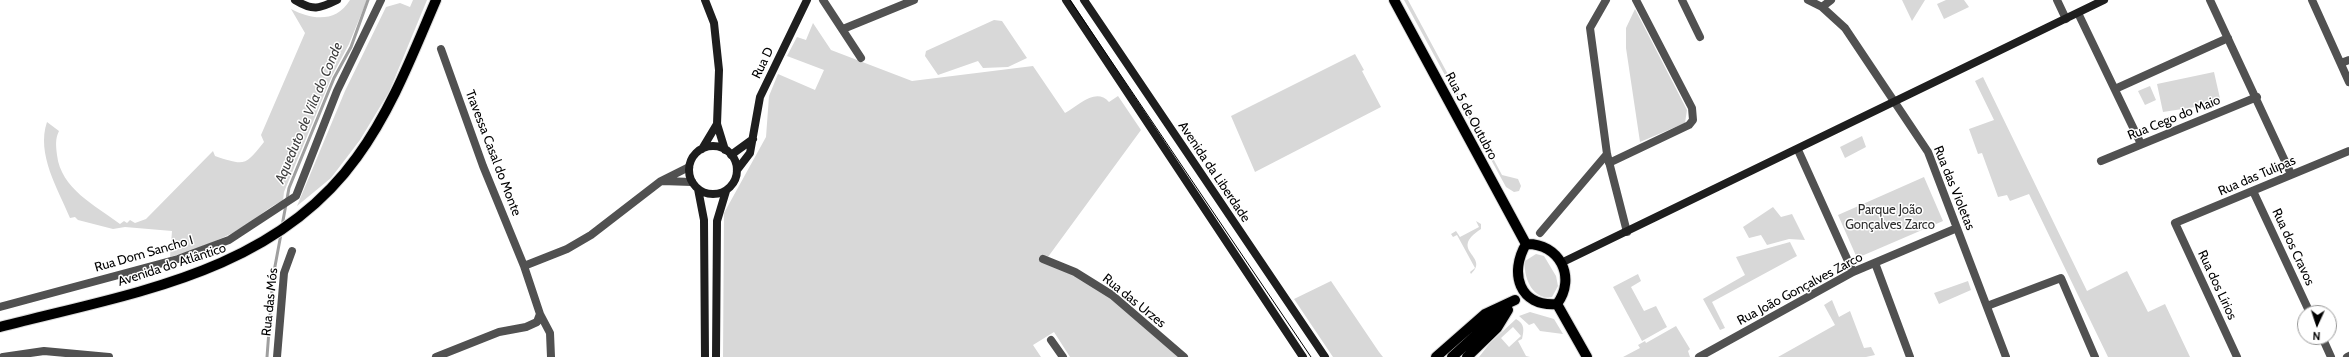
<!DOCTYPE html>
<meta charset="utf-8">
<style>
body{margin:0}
#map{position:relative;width:2349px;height:357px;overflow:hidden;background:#fff;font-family:Cabin,sans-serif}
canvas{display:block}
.north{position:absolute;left:2297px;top:305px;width:40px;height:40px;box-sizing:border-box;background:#fff;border:1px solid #999;border-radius:50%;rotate:183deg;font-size:11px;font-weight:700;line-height:16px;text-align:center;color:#000}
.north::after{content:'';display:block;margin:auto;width:14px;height:18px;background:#000;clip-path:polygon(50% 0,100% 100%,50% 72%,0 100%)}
</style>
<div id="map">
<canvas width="2349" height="357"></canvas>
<div class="north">N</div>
</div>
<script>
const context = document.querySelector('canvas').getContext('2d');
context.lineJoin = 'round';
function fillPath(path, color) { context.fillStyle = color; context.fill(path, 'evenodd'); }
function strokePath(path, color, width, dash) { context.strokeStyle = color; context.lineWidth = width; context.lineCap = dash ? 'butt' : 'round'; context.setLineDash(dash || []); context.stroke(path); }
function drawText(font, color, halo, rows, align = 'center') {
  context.font = font + ' Cabin,sans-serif'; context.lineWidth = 3; context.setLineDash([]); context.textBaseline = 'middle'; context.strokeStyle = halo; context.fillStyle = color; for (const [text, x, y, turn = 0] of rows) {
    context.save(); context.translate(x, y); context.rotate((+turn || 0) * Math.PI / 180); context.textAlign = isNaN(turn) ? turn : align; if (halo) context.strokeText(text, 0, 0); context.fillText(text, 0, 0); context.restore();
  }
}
const green = new Path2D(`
 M350,0H367L349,44L332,76L284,192L283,201C270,206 263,213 252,221C228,238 197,249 170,257L172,231L125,227L113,229L78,220L75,217L70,218C58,189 36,154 47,122L59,131C55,139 56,146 57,155C61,189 95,205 120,224L124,221L127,223L130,220L135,223L146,219L213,151L215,156C245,166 245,166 264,142L261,135L305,33L291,9C312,20 336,23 350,0Z
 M413,0H427L389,92L360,140L331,178L297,206L345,91L386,7L400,3L410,7Z
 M1404,0H1408L1502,175L1518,179L1521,186L1519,191L1514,192L1506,187Z
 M1902,0H1925L1912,21Z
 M1946,0H1964L1969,7L1944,19L1937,4Z
 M1635,9L1687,110L1685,123L1640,142L1626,48V28Z
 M994,20L1002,21L1027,58L1008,67L983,68L978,61L938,75L925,56L926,51Z
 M813,23L831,50L912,81L1033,66L1065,113C1079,105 1096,87 1109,102L1118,96L1141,130L1045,261L1103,290L1183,357H1070L1054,332L1033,345L1041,357H723L724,213L766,137L769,96L778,74L815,90L824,70L787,56L797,37L806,40Z
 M1355,54L1364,70L1362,71L1381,107L1255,172L1231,116Z
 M2214,72L2221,103L2163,112L2157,84Z
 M1983,77L2087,291L2127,271L2148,312L2165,304L2190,357H2108L2029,194L2010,201L2007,195L1998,197L1982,153L1978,154L1969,129L1994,120L1975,81Z
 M2150,86L2156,100L2145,105L2138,91Z
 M1862,136L1866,147L1845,158L1840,147Z
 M1924,177L1943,221L1857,258L1838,215Z
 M1773,207L1781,217L1792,214L1805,240L1789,239L1767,245L1761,235L1749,238L1743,227Z
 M1476,221L1481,224V229C1447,251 1491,256 1471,274L1470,272L1475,268L1457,235L1453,237L1451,234L1456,231L1460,237L1479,227Z
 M1790,242L1797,256L1712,302L1725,328L1720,330L1703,299L1745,275L1736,257Z
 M1536,254L1544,256L1556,276L1558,286L1552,297C1533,301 1523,277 1525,261Z
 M1638,274L1641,281L1631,287L1644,311L1656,306L1667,327L1642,341L1613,287Z
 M1331,281L1379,352L1383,357H1333L1294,299Z
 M1968,281L1971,290L1939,304L1934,293Z
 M1832,300L1839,317L1850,311L1864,348L1871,347L1875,355L1866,357H1778L1835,325L1824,305Z
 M1530,312L1554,319L1563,334L1540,331L1534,323L1529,325L1519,316Z
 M1516,319C1525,324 1524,330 1522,339L1518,341L1526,356L1530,357H1479L1490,343ZM1513,327L1521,336L1509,347L1501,338Z
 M1676,326L1690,349L1688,351L1690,357H1623L1640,348L1638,345L1645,341L1646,343Z`);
const stream = new Path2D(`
 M282,226L289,188L334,78L351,47L368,0
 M267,357L273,277L281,234`);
const street = new Path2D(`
 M823,0L861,58
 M1606,0L1590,28L1607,154L1627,232
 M1682,0L1700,37
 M1808,0L1822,7L1845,28L1928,152L2006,357
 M2057,0L2066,19
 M2210,0L2291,174
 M2312,0L2349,82
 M1822,7L1831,0
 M2078,13L2141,144
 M843,29L914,0
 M2341,63L2349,60
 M2115,89L2228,38
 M1798,150L1853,272
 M2101,161L2257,97
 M1609,163L1689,125L1693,120L1692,108L1636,0
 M662,181L692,182
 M2253,191L2310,313
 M1540,233L1607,154
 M1043,259L1075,272L1112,295L1184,357
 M1875,263L1910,357
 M524,266L567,249L591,235L661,181L689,167
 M1987,306L2061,278L2095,357
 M0,307L178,259L229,240L296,196L337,91L381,0
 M540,314L550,333L551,357
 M2322,337L2331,357
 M1051,340L1063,357
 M3,357L44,351L109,357
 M277,357L284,273L292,251
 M436,357L499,332L526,327L537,322L540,314L524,266L483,166L441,49
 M1699,357L1853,272L1957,228
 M2237,357L2175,223L2349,151
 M2347,357L2349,356`);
const secondary = new Path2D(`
 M295,0C313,11 319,9 337,0
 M705,0L714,23L719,70L717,124L725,150
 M1066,0L1303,357
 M1084,0L1325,357
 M689 170a24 24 0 1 1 48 0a24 24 0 1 1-48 0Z
 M702,149L717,124
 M731,155L753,139
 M737,170L750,153L760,97L807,0
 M698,189L704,220L705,357
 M1561,263L2104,0
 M716,357L717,221L726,191`);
const primary = new Path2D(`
 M1394,0L1526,244
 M1526,244C1559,243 1577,277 1557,304C1519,307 1509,273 1526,244Z
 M1557,304L1587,357
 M0,327C130,293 273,274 357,157C392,109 413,53 436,0
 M1436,357L1485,314L1515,300
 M1452,357L1505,309
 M1467,357L1497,328L1508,310`);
const tram = new Path2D(`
 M1070,0L1311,357`);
const streetNames = [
 ["Rua D",763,63,-64],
 ["Rua 5 de Outubro",1471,116,62],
 ["Rua Cego do Maio",2174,118,-22],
 ["Travessa Casal do Monte",493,153,69],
 ["Avenida da Liberdade",1214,172,56],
 ["Rua das Tulipas",2257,176,-23],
 ["Rua das Violetas",1954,188,68],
 ["Rua dos Cravos",2293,247,65],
 ["Rua Dom Sancho I",144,254,-16],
 ["Avenida do Atlântico",172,265,-18],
 ["Rua dos Lírios",2217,285,65],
 ["Rua João Gonçalves Zarco",1800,289,-28],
 ["Rua das Urzes",1134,301,39],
 ["Rua das Mós",270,302,-84]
];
const parkNames = [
 ["Parque João",1890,210],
 ["Gonçalves Zarco",1890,225]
];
const waterNames = [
 ["Aqueduto de Vila do Conde",309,113,-67]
];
fillPath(green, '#d8d8d8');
strokePath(stream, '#9f9f9f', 3);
strokePath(primary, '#dbdbdb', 12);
strokePath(street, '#515151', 8);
strokePath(secondary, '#1e1e1e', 8);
strokePath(primary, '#000', 10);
strokePath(tram, '#000', 1);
drawText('13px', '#000', '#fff', streetNames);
drawText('13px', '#2f2f2f', '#fff', parkNames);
drawText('italic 14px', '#404040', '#fff', waterNames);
</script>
